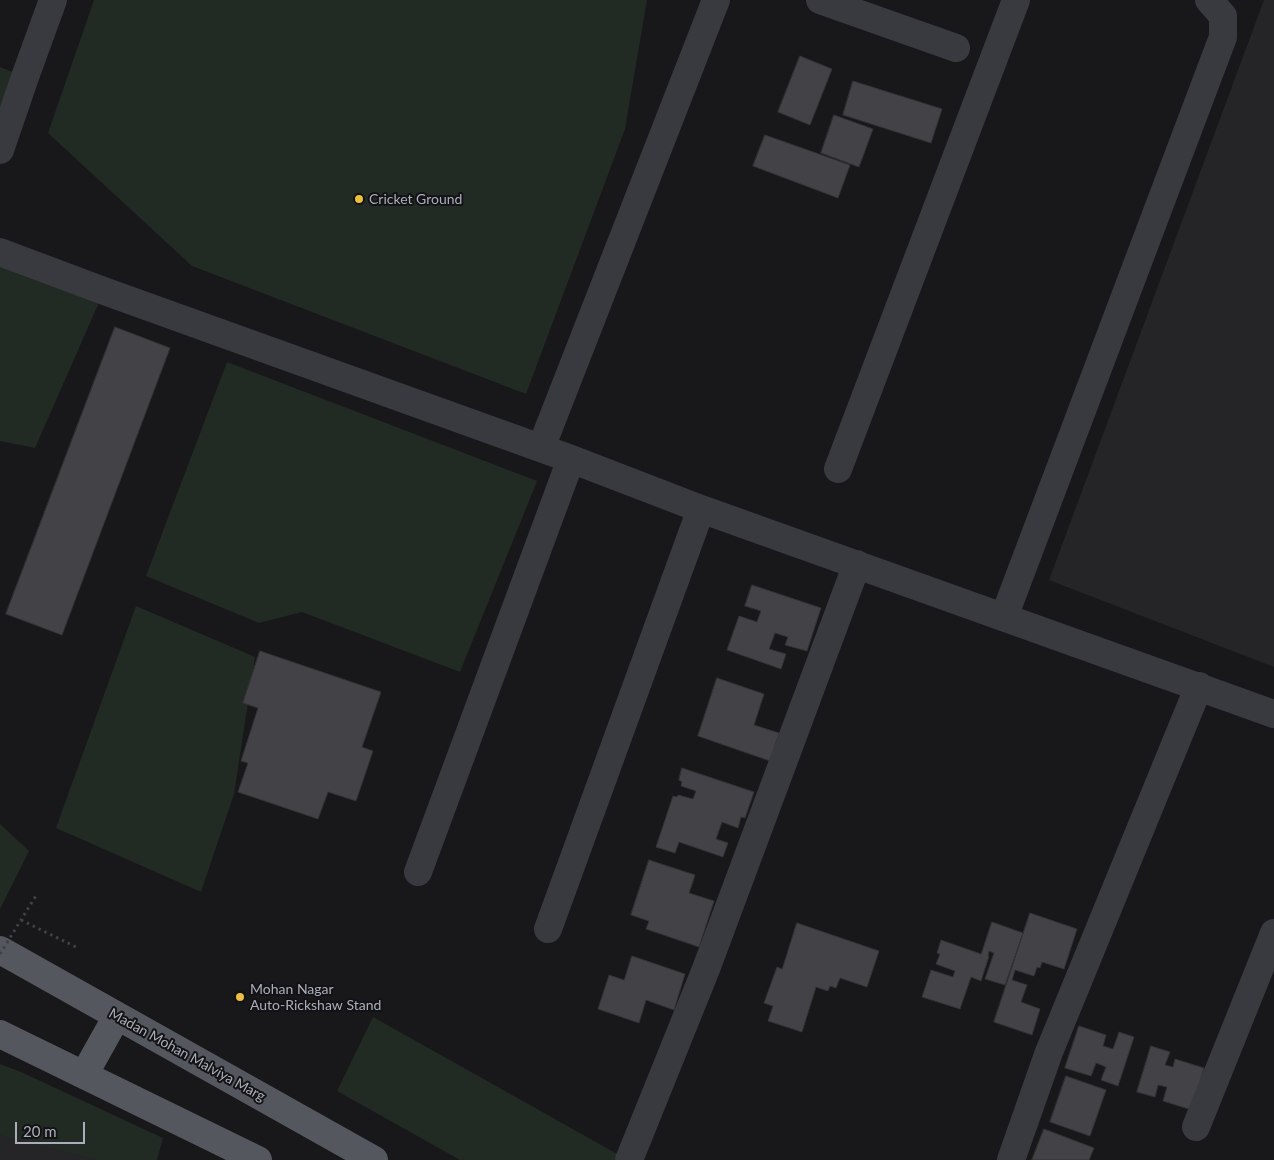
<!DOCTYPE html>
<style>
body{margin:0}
#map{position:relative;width:1274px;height:1160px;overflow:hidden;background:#18181a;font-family:Lato,sans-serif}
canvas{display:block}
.scale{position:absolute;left:15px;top:1122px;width:70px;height:22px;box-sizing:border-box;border:2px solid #abaeba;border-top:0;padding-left:6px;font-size:15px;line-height:18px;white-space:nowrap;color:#abaeba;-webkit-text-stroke:4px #131315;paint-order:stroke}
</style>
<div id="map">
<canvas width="1274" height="1160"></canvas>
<div class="scale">20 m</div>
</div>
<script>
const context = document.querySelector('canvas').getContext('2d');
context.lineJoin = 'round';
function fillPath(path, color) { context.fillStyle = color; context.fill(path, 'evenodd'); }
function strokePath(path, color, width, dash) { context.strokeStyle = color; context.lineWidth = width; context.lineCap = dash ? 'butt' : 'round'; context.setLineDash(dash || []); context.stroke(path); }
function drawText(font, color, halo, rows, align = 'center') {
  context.font = font + ' Lato,sans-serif'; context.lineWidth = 4; context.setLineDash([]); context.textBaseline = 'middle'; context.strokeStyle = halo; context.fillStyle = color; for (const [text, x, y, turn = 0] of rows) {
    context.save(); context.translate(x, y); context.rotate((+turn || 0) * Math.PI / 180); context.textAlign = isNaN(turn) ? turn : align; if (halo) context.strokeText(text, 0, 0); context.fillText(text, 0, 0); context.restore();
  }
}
const built = new Path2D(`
 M1264,0H1274V667L1049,580Z
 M0,1126L140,1160H0Z`);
const green = new Path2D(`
 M94,0H647L625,129L526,394L192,266L48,133Z
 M0,67L25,77L0,146Z
 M0,258L104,291L35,448L0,441Z
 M227,362L537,481L460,672L302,612L259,623L146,576Z
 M136,606L255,657L234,794L201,892L56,828Z
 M0,824L29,851L0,909Z
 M373,1017L628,1160H460L337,1091Z
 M0,1064L21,1072L163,1138L157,1160H99L0,1135Z`);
const building = new Path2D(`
 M800,56L832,69L810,125L778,112Z
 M853,81L942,109L931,143L843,115Z
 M834,115L873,129L859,167L821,153Z
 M765,135L850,165L838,198L753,166Z
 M115,327L170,348L62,635L6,614Z
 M752,585L821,608L807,651L785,645L788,637L775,633L769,649L786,654L781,669L727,650L739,616L757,622L761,611L745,606Z
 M260,651L381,692L362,747L373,751L356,801L328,792L318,819L238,792L248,763L241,761L258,708L243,703Z
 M717,678L764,694L754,725L779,733L770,761L698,736Z
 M682,768L754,792L745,818L741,817L738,828L722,822L716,839L728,843L723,857L679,842L675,853L656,847L673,796L677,797L678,795L693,799L696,791L681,786L682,782L679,780Z
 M649,860L695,875L689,893L714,901L699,947L646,929L649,921L631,915Z
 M1030,913L1077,929L1064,969L1042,962L1040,968L1037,967L1034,976L1015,970L1012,980L1027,985L1021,1002L1040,1009L1032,1035L994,1022Z
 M992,922L1023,933L1005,985L985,979L994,953L989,951L988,956H989L981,981L971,977L960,1009L922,997L931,970L953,977L955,971L936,964L940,954L937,953L941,940L981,954Z
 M797,923L879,951L867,987L840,978L836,988L830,986L828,991L816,987L802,1032L768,1021L773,1006L764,1003L777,967L782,969Z
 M632,956L685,974L674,1010L646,1000L639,1023L598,1009L609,975L624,980Z
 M1079,1026L1106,1035L1103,1046L1113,1049L1119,1032L1134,1037L1118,1086L1101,1080L1106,1067L1096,1063L1091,1076L1065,1068Z
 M1151,1046L1170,1052L1165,1065L1173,1067L1175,1059L1204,1068L1192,1110L1163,1101L1167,1087L1158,1085L1155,1097L1137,1092Z
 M1066,1076L1106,1090L1090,1136L1050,1122Z
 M1044,1129L1094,1148L1089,1160H1032Z`);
const path = new Path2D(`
 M21,920L76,947`);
const minor = new Path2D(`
 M820,0L956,48
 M0,150L25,77L53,0
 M0,252L104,291L571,459L701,509L1274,714
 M541,448L716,0
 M838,469L1016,0
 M1004,617L1223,37V16L1209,0
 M418,872L571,459
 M548,929L701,509
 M1196,1127L1274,933
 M629,1160L706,969L857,564
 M1011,1160L1049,1052L1199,686`);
const major = new Path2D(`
 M0,950L374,1160
 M0,1034L258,1160
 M84,1075L117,1016`);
const pathBridge = new Path2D(`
 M0,954L37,894`);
const markers = [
 [359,199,5,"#ecbf3e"],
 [240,997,5,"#ecbf3e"]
];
const poiNames = [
 ["Cricket Ground",369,199],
 ["Mohan Nagar",250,989],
 ["Auto-Rickshaw Stand",250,1005]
];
const streetNames = [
 ["Madan Mohan Malviya Marg",187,1055,29]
];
fillPath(built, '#252427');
fillPath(green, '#222a24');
fillPath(building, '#434347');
strokePath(building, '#333236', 1);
strokePath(path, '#3f4146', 3, [2.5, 4]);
strokePath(minor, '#393a3f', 28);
strokePath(major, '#55575e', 28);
strokePath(pathBridge, '#3f4146', 3, [2.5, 4]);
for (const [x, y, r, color] of markers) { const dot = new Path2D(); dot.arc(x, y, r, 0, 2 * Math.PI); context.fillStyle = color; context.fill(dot); strokePath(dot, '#131315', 2); }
drawText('14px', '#abaeba', '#131315', poiNames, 'left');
drawText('14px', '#abaeba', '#131315', streetNames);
</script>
